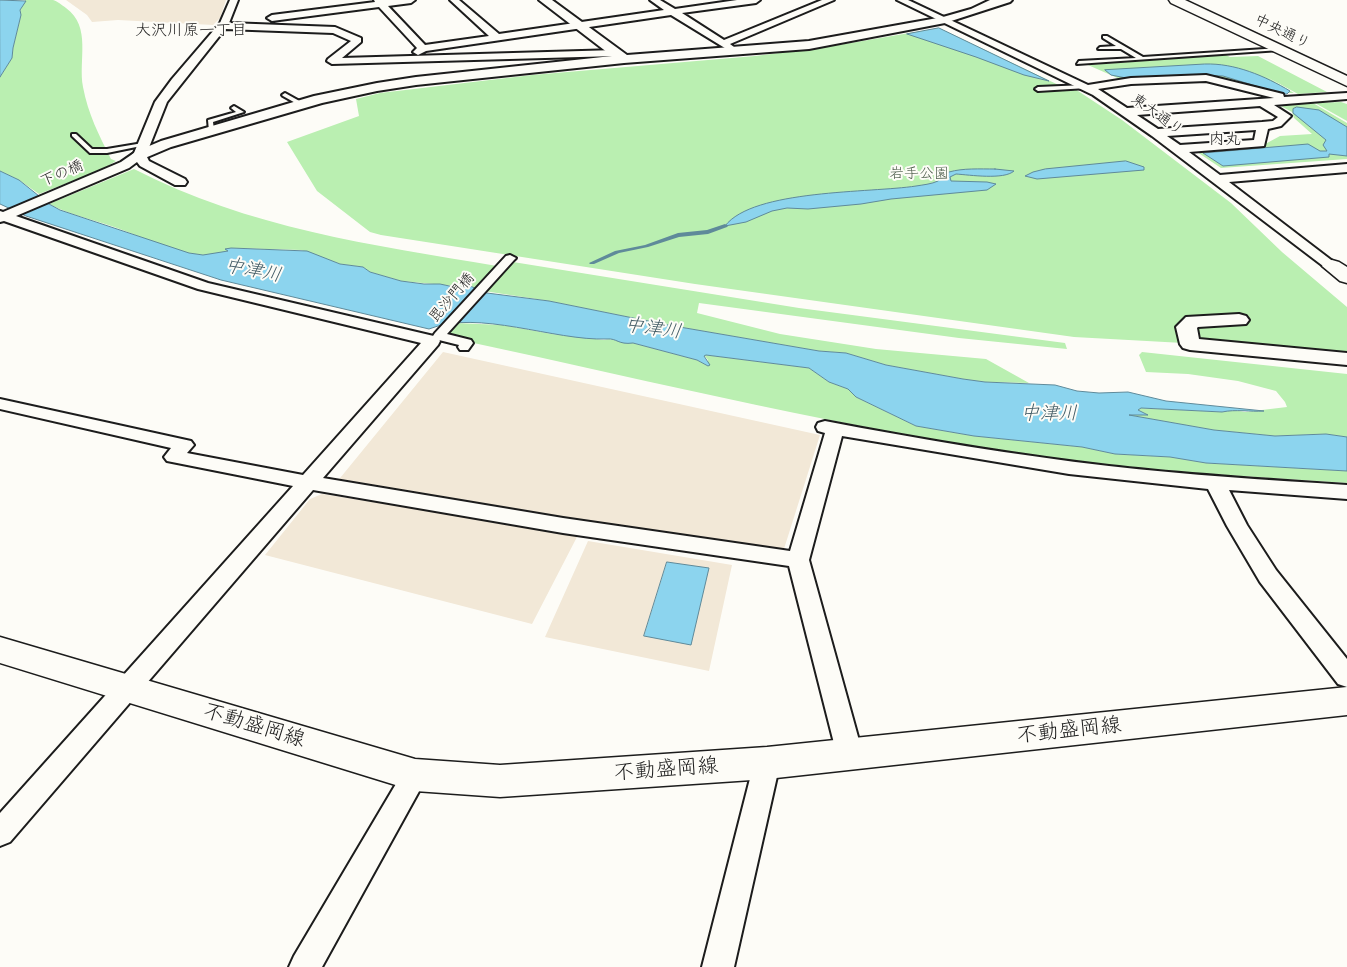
<!DOCTYPE html>
<meta charset="utf-8">
<style>
body{margin:0}
canvas{display:block;background:#fdfcf7}
</style>
<canvas width="1347" height="967"></canvas>
<script>
const context = document.querySelector('canvas').getContext('2d');
context.lineJoin = 'round';
function fillPath(path, color) { context.fillStyle = color; context.fill(path, 'evenodd'); }
function strokePath(path, color, width, dash) { context.strokeStyle = color; context.lineWidth = width; context.lineCap = dash ? 'butt' : 'round'; context.setLineDash(dash || []); context.stroke(path); }
function drawText(font, color, halo, rows, align = 'center') {
  context.font = font + ' Itim,"Klee One",sans-serif'; context.lineWidth = 4; context.setLineDash([]); context.textBaseline = 'middle'; context.strokeStyle = halo; context.fillStyle = color; for (const [text, x, y, turn = 0] of rows) {
    context.save(); context.translate(x, y); context.rotate((+turn || 0) * Math.PI / 180); context.textAlign = isNaN(turn) ? turn : align; if (halo) context.strokeText(text, 0, 0); context.fillText(text, 0, 0); context.restore();
  }
}
const built = new Path2D(`
 M66,0H226L220,18L213,25L118,20L92,22L87,15Z
 M443,352L820,435L783,552L336,483Z
 M322,494L405,507L578,535L532,624L265,555L310,499Z
 M588,541L732,565L709,671L545,637Z`);
const green = new Path2D(`
 M25,0C34,0 44,0 53,0C57,1 62,5 66,8C92,27 78,60 83,87C88,114 99,135 111,159L116,161L101,170L39,194L19,180L0,171V77L12,58L13,48L21,15L20,11Z
 M939,28L1067,89H1075L1122,120L1231,203L1282,252L1347,307V352L1074,337L695,284L381,235L370,232L317,191L287,142L359,116L356,99L380,93L532,75L755,56L827,47Z
 M1226,55L1230,57L1258,56L1327,92L1298,94L1265,76L1294,93H1278L1211,75L1122,80L1088,65Z
 M1341,102L1347,104V121L1315,103Z
 M1304,103H1313L1347,123V159L1221,168L1197,152L1202,148L1267,143L1280,136L1312,134L1294,118L1292,112L1277,104Z
 M134,169C248,228 372,245 497,266L477,288L401,281L370,272L363,267L340,264L301,250L231,248C224,256 205,256 194,254C170,252 147,239 125,231C100,221 72,216 49,204Z
 M513,262L799,308L1065,343L1067,349L959,338L699,303L697,313L780,334L876,349L986,359L1029,383L985,382L963,379L886,365L846,353L819,351L668,325L549,301L484,291L509,263Z
 M455,323L503,325L552,334L604,340C614,337 623,344 633,343L697,360L708,366V360L704,355H706L809,368L829,382L848,389L856,397L916,426L974,436L1082,447L1115,454L1170,457L1206,463L1347,471V483C1246,476 1144,471 1044,457C850,430 660,383 469,342L451,337L447,334Z
 M1142,352L1347,374V437L1326,434L1275,436L1214,430L1128,415L1146,414L1138,410L1141,408L1222,412L1233,410L1245,412L1287,407L1285,402L1276,391L1238,381L1188,374L1146,372L1139,355Z`);
const water = new Path2D(`
 M0,0L26,1L20,10L21,15L13,48L12,58L0,77Z
 M939,28L1049,81L1024,75L976,57L907,34Z
 M1205,64C1235,63 1265,76 1290,91L1287,94L1279,93L1223,76L1201,75L1126,78L1111,75L1105,70Z
 M1297,107L1319,110L1347,127V156L1329,154V157L1223,166L1203,153L1308,144L1320,151H1327L1323,145L1326,140L1293,113V109Z
 M1126,161L1144,167V170L1037,179L1025,176L1033,172L1045,169Z
 M995,169L1014,171C1004,180 970,175 956,174L950,177L951,181L987,182L996,184L987,190L891,199L861,204L808,209L787,208L772,211L746,222L725,226C753,189 871,193 916,186C922,185 932,184 938,181C942,178 943,173 949,172C963,168 980,169 995,169Z
 M0,171L19,180L49,204L60,210L189,253L203,255L228,251L225,249L231,248L307,251L340,264L363,267L370,272L401,281L424,284H440L454,287L470,286L487,293L549,301L668,325L819,351L846,353L886,365L963,379L985,382L1055,385L1077,391L1099,393L1128,392L1166,401L1264,411C1250,412 1236,409 1222,412L1141,408L1138,410L1148,415H1129L1214,430L1275,436L1326,434L1347,437V471L1206,463L1170,457L1115,454L1082,447L974,436L916,426L856,397L848,389L829,382L809,368L706,355L704,356L710,365L708,366L697,360L633,343C618,345 617,338 607,339C554,341 478,309 429,329L221,280L26,216L0,204Z
 M667,562L709,568L691,645L644,636Z`);
const stream = new Path2D(`
 M725,224L728,226L727,227L708,234L679,237L648,247L619,253L594,264H590L589,263L615,251L645,245L678,233L707,230Z`);
const service = new Path2D(`
 M1103,36H1107L1143,57L1280,48L1282,49L1280,50L1077,64L1079,61L1136,58L1121,49H1098L1100,47L1116,46L1103,38Z
 M1085,85L1087,86V88L1038,91L1035,89L1038,87Z
 M285,93L303,103L304,104L299,105L283,96L282,95Z
 M234,106L244,112L213,122L214,130L209,131L208,120L236,112L231,108Z
 M72,134H76L92,149H107L143,143L146,145L107,153H90L72,136Z`);
const pedestrian = new Path2D(`
 M510,255L516,258L514,260L447,334L471,340L473,343L468,350H460L458,347L459,345L435,339L433,336L435,333L506,256Z`);
const minor = new Path2D(`
 M230,0H238L229,23L335,27L361,38V42L342,58L616,50L621,53L616,56L332,64L327,61L328,59L351,41L333,33L225,29L167,102L146,155L149,161L185,179L187,182L185,185H175L140,166L137,162L129,168L16,216L208,283L438,337L440,341L438,345L323,478L563,518L790,551L825,433L818,431L816,427L818,423L825,421C919,439 1014,455 1109,466C1188,475 1268,480 1347,485V499L1229,490L1247,525L1276,570L1347,659V687L1338,684L1260,582L1227,526L1208,489L1069,474L842,436L809,560L863,755L859,763L850,766L841,763L837,755L789,566L563,533L313,490L10,842L0,846V813L293,486L167,461L164,457L171,448L0,409V399L191,441L194,445L187,453L303,475L421,343L198,289L4,221L0,222V211L3,212L121,162L134,153L155,102L172,79L220,23Z
 M374,0H415L411,3L388,6L425,45L489,36L450,0H459L499,34L664,10L650,0H660L675,9L737,0H760L756,3L682,13L724,40L822,0H834L730,44L738,50L733,53L671,15L426,51L418,55L413,52L417,48L379,7L272,21L267,18L272,15L375,2Z
 M897,0H908L1088,85L1131,78L1206,75L1283,94L1284,97L1347,93V99L1274,105L1291,116L1281,126L1268,129L1264,146L1189,152L1220,175L1347,164V172L1229,182L1339,266L1337,269H1327L1152,136L1093,95ZM1206,81L1274,98L1127,108L1098,89L1131,84ZM1260,106L1278,117L1273,121L1262,122L1158,129L1137,115ZM1256,130L1254,140L1180,145L1167,136Z
 M767,752L776,755L780,763L734,967H702L754,763L758,755Z
 M415,763L424,767L428,775L322,967H289L294,956L406,767Z`);
const tertiary = new Path2D(`
 M539,0H552L627,55L809,41L943,17L971,9L990,0H1012L1010,2L945,23L809,49L624,63L416,85L377,91L322,103L171,147L145,158H135L132,155L135,152L161,141L314,96L377,83L416,77L612,56Z
 M1239,314L1246,316L1249,320L1246,324L1198,327L1197,328L1199,339L1347,353V365L1190,350L1183,348L1180,344L1176,327L1186,317Z`);
const secondary = new Path2D(`
 M0,637L415,759L500,765L767,747L1347,687V715L767,779L500,797L415,791L0,663Z`);
const trunk = new Path2D(`
 M1169,0H1185L1347,76V86L1171,3Z
 M1332,260L1339,262L1347,267V283L1340,281L1322,266L1325,262Z`);
const farStreetnames = [
 ["中央通り",1282,32,26],
 ["東大通り",1157,115,36],
 ["下の橋",62,174,-23],
 ["毘沙門橋",452,298,-49]
];
const farParknames = [
 ["岩手公園",919,174]
];
const farNeighbourhoodnames = [
 ["大沢川原一丁目",191,31],
 ["内丸",1225,140]
];
const waterNames = [
 ["中津川",253,271,11],
 ["中津川",653,329,8],
 ["中津川",1049,414]
];
const nearStreetnames = [
 ["不動盛岡線",254,726,17],
 ["不動盛岡線",1069,731,-6],
 ["不動盛岡線",666,770,-4]
];
fillPath(built, '#f2e8d7');
fillPath(green, '#baefb1');
fillPath(water, '#8cd4ee');
strokePath(water, '#5f8a9a', 1);
fillPath(stream, '#5f8a9a');
strokePath(service, '#1c1c1c', 4);
strokePath(pedestrian, '#1c1c1c', 4);
strokePath(minor, '#1c1c1c', 4);
strokePath(tertiary, '#1c1c1c', 4);
strokePath(secondary, '#1c1c1c', 3);
strokePath(trunk, '#1c1c1c', 3);
fillPath(service, '#fdfcf7');
fillPath(pedestrian, '#fdfcf7');
fillPath(minor, '#fdfcf7');
fillPath(tertiary, '#fdfcf7');
fillPath(secondary, '#fdfcf7');
fillPath(trunk, '#fdfcf7');
drawText('15px', '#1c1c1c', '#fdfcf7', farStreetnames);
drawText('15px', '#4b5b49', '#fdfcf7', farParknames);
drawText('16px', '#1c1c1c', '#fdfcf7', farNeighbourhoodnames);
drawText('italic 19px', '#435c66', '#fdfcf7', waterNames);
drawText('21px', '#1c1c1c', '#fdfcf7', nearStreetnames);
</script>
